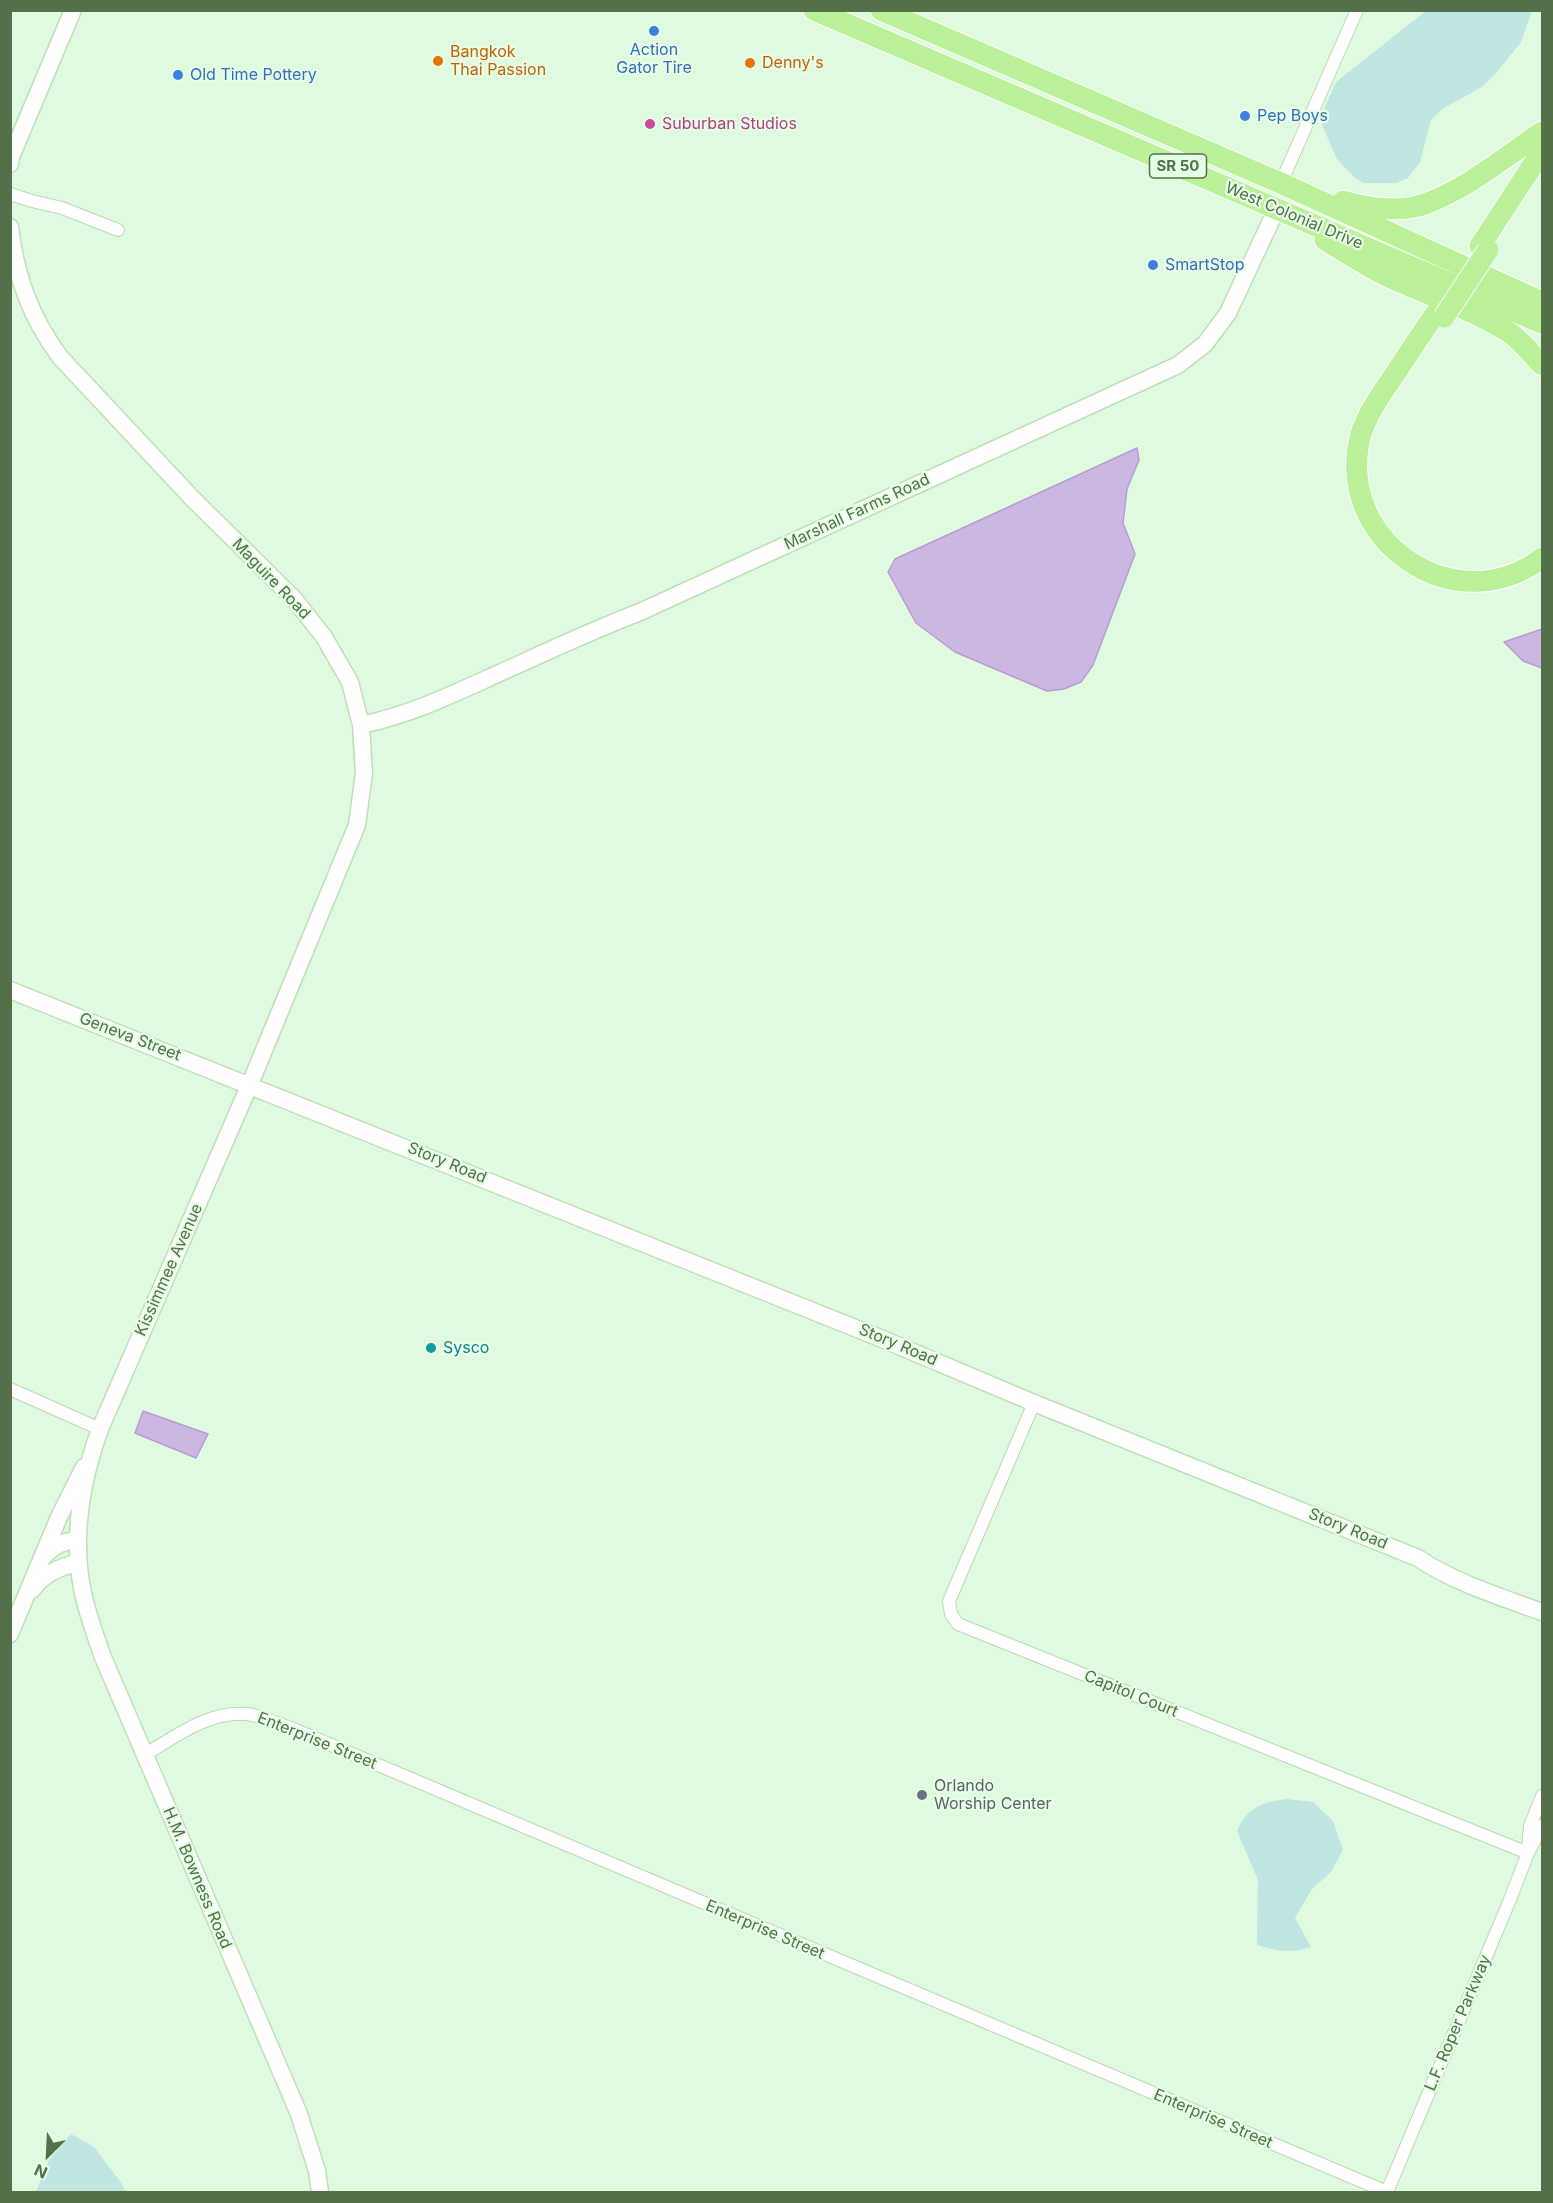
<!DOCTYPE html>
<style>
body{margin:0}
#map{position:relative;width:1553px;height:2203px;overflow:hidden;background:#e0fadf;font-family:Inter,sans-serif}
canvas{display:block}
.frame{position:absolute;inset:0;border:12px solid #546f49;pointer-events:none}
.north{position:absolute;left:18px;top:2125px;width:60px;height:60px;-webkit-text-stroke:4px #e6fee5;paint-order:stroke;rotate:204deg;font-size:16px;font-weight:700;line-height:24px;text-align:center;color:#546f49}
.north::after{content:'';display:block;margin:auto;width:21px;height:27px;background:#546f49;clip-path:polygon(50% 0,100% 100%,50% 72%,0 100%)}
</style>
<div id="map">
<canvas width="1553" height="2203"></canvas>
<div class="frame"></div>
<div class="north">N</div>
</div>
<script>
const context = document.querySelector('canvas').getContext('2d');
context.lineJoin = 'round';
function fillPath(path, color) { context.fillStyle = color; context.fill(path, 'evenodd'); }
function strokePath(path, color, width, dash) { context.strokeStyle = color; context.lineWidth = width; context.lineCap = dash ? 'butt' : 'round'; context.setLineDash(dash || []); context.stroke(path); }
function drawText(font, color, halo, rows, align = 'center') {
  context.font = font + ' Inter,sans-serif'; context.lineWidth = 4.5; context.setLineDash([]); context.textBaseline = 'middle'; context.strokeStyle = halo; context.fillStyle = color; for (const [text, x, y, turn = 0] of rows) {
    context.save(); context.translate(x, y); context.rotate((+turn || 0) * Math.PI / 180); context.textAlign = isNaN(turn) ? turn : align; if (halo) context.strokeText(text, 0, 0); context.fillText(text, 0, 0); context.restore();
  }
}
const green = new Path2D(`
 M1427,10L1532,11L1521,42L1498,71L1482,87L1442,109L1431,120L1420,162L1408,178L1396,183H1364L1355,178L1337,159L1322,125L1323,111L1336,82Z
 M1287,1799L1313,1802L1333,1821L1343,1850L1331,1872L1312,1889L1295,1918L1311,1947C1291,1954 1277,1951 1257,1945L1258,1880L1237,1831C1247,1807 1263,1802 1287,1799Z
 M71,2134L94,2147L120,2181L126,2192H36L49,2160Z`);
const water = new Path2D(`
 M1137,448L1139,460L1127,489L1123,523L1135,554L1093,665L1081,682L1064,689L1047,691L955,652L916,623L888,572L895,559Z
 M1542,629V668L1523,661L1504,642Z
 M143,1411L208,1434L196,1458L135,1433Z`);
const street = new Path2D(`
 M1281,183L1357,10
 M10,194L32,201L62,208L118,230
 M10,1389L100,1429
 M1034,1403L949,1601L951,1614L958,1624L1528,1853
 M144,1755C175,1737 208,1711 246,1714C261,1715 277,1724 291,1728L1387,2192L1509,1902L1528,1853L1542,1826
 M1528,1849L1530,1826L1542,1796`);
const secondary = new Path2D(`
 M10,164L11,157L73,10
 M10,227C16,277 30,316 60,357L191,497L295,600L324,637L350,682L361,725L364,773L357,825L250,1084L100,1429C82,1479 72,1535 82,1588C86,1611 95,1633 102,1655L299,2114L317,2171L320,2192
 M361,725C409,715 449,696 493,676C542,654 590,631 640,612L1178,365L1205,344L1228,313L1277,208
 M10,990L880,1338L1034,1403L1418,1558C1455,1583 1501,1597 1542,1612
 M43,1557C54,1546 62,1541 78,1540
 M32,1590C44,1573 59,1568 78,1562
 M10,1634L59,1517L84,1467`);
const highway = new Path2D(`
 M814,10L1542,323
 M881,10L1285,185L1542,302
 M1343,201C1367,208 1400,213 1425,204C1468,188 1505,157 1542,132
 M1325,240C1347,254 1369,268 1393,279C1431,296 1474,310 1510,333C1522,342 1532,354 1542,365
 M1480,246L1542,151
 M1436,313C1422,333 1408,354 1395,374C1382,393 1368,412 1361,434C1332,540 1455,624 1542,558`);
const highwayBridge = new Path2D(`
 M1444,317L1488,250`);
const markers = [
 [654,31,6,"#3f7fe0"],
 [438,61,6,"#e8710a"],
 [750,63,6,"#e8710a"],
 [178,75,6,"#3f7fe0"],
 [1245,116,6,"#3f7fe0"],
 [650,124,6,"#d1479c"],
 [1153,265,6,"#3f7fe0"],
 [431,1348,6,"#0f9aa8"],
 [922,1795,6,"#6b7280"]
];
const shields = [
 [1178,166,57]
];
const shieldNames = [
 ["SR 50",1178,166]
];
const shopNames = [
 ["Action",654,50,"center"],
 ["Gator Tire",654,68,"center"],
 ["Old Time Pottery",190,75],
 ["Pep Boys",1257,116],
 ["SmartStop",1165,265]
];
const foodNames = [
 ["Bangkok",450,52],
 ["Thai Passion",450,70],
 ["Denny's",762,63]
];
const hotelNames = [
 ["Suburban Studios",662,124]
];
const streetNames = [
 ["West Colonial Drive",1294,216,23],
 ["Marshall Farms Road",857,512,-25],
 ["Maguire Road",271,579,46],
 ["Geneva Street",130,1037,21],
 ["Story Road",447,1163,22],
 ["Kissimmee Avenue",169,1270,-66],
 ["Story Road",898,1345,23],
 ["Story Road",1348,1529,22],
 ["Capitol Court",1131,1694,22],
 ["Enterprise Street",317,1741,22],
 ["H.M. Bowness Road",197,1878,67],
 ["Enterprise Street",765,1930,23],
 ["L.F. Roper Parkway",1458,2023,-67],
 ["Enterprise Street",1213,2119,23]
];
const cultureNames = [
 ["Sysco",443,1348]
];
const worshipNames = [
 ["Orlando",934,1786],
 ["Worship Center",934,1804]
];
fillPath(green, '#c0e6e4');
fillPath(water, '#ccb6e2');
strokePath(water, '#b99dd3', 1.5);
strokePath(street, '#bdd8b7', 14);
strokePath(secondary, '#bfdfb8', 19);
strokePath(highway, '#fff', 23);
strokePath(street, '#fff', 12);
strokePath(secondary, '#fff', 16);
strokePath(highway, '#bbf299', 21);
strokePath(highwayBridge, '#fff', 23, []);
strokePath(highwayBridge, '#bbf299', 21);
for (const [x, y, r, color] of markers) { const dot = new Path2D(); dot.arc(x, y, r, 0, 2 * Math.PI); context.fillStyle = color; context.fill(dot); strokePath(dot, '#e6fee5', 2); }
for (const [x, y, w] of shields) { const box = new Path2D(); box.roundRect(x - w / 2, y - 12, w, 24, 4.5); context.fillStyle = '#e6fee5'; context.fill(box); strokePath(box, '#546f49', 1.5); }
drawText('bold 15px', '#546f49', null, shieldNames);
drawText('16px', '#366cbe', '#e6fee5', shopNames, 'left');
drawText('16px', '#c56008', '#e6fee5', foodNames, 'left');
drawText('16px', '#b23c85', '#e6fee5', hotelNames, 'left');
drawText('16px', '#546f49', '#e6fee5', streetNames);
drawText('16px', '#0d838f', '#e6fee5', cultureNames, 'left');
drawText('16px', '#5b616d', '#e6fee5', worshipNames, 'left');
</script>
